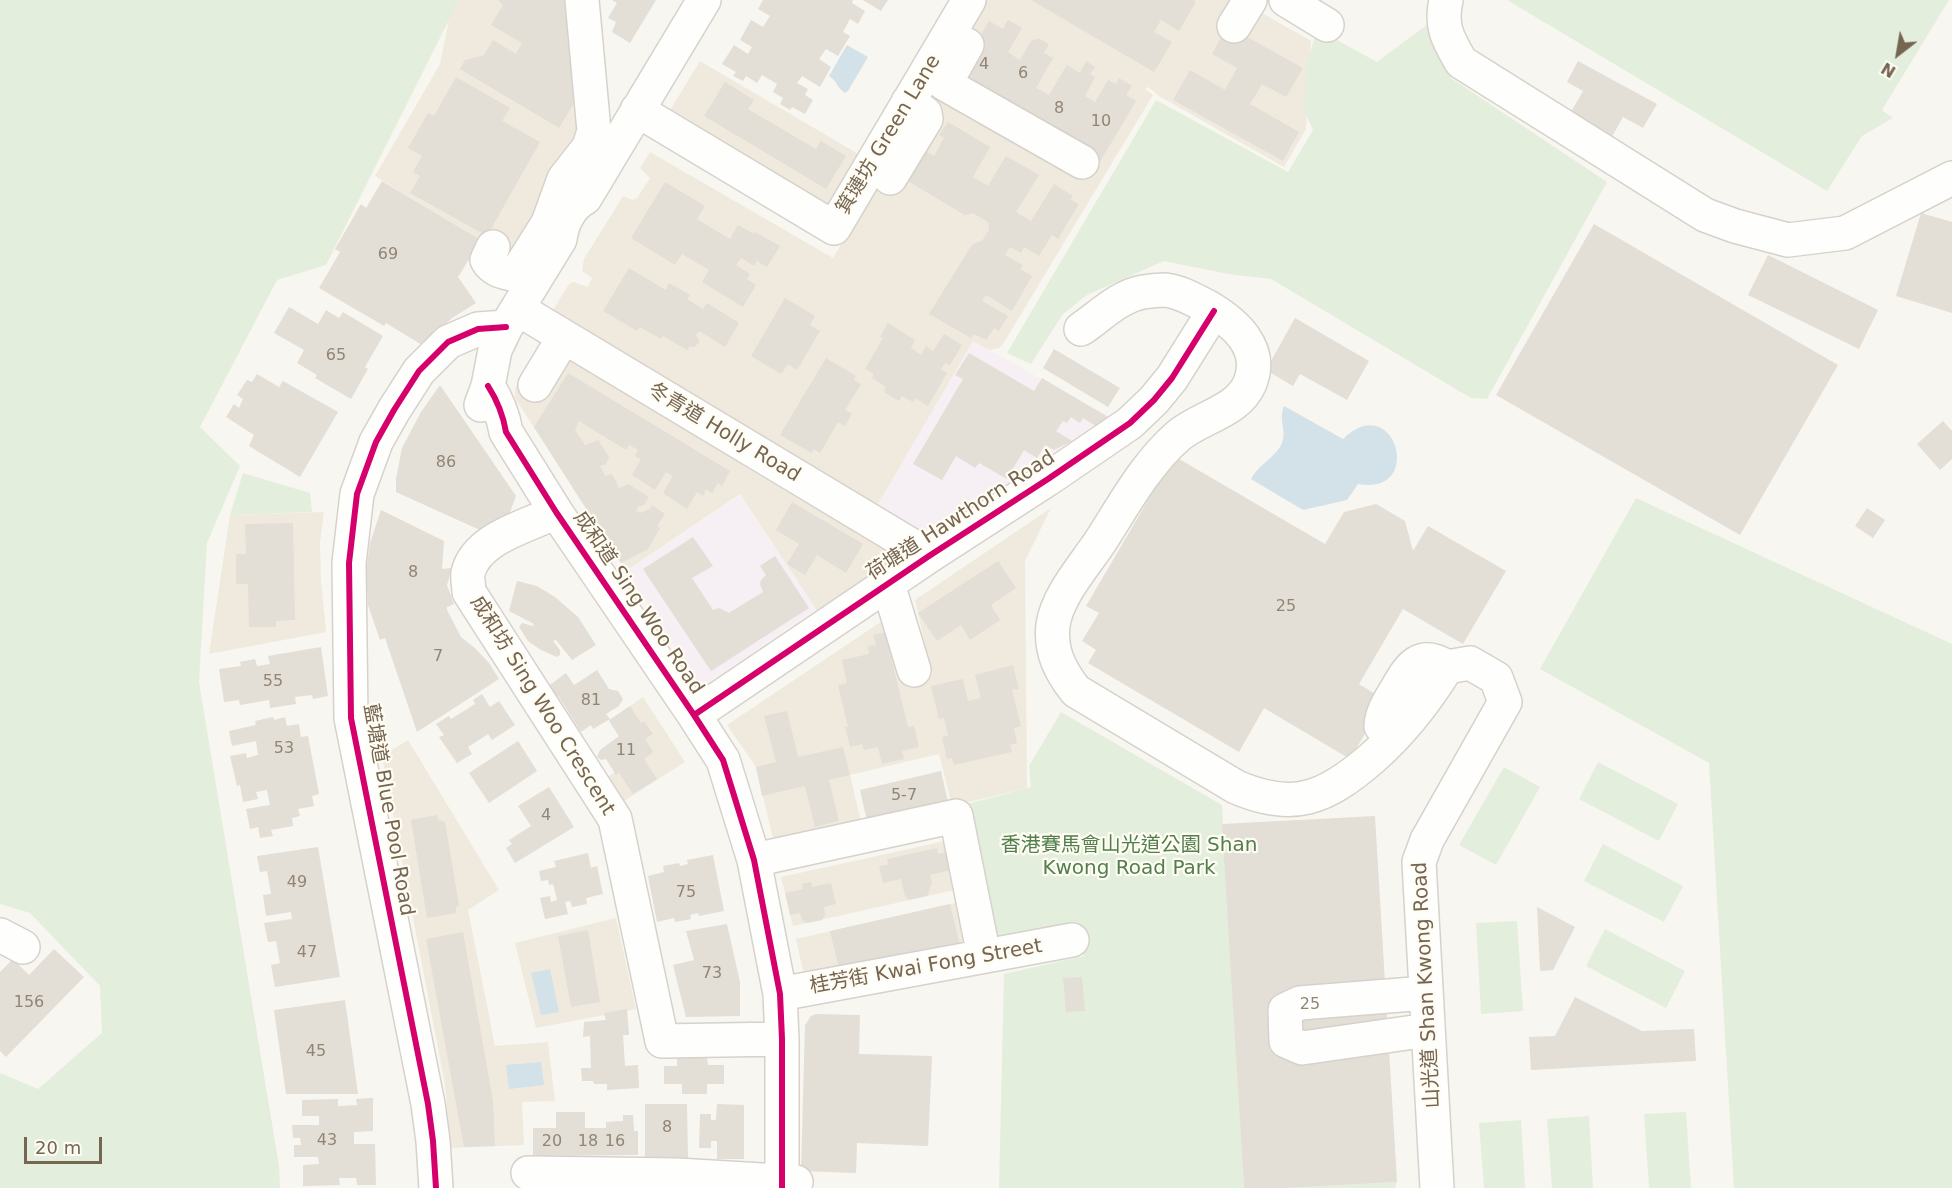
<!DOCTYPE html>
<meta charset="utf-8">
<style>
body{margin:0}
#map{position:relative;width:1952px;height:1188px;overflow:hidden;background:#f8f6f0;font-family:"DejaVu Sans",sans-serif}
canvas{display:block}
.north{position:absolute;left:1868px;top:24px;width:60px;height:60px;-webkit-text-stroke:4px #fefcf3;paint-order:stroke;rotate:211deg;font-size:16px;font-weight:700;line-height:24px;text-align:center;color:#756551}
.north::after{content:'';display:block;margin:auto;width:21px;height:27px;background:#756551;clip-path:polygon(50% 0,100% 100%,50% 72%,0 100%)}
.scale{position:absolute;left:24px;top:1137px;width:78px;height:27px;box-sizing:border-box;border:3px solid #756551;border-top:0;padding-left:8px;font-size:18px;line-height:21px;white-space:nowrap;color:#756551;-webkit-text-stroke:4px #fefcf3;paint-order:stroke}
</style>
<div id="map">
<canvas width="1952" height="1188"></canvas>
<div class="north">N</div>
<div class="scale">20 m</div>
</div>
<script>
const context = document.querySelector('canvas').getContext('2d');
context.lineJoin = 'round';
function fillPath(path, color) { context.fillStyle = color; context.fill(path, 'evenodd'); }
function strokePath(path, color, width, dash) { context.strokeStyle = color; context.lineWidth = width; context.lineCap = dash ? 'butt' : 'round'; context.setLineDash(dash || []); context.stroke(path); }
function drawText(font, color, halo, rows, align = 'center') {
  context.font = font + ' "DejaVu Sans","Noto Sans TC",sans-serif'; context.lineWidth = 4.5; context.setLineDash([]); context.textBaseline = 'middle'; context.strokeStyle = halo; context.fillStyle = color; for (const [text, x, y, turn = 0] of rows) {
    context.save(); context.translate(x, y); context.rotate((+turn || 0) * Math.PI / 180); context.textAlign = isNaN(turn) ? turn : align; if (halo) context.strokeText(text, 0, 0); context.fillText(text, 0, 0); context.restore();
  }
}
const residential = new Path2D(`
 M453,0H572L579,106L574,143L517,250L501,252L375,176L440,64Z
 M984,0H1239L1311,41L1306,129L1284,167L1159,96L1148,87L1145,89L1153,95L1003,344L999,348L990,350L973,342L877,506L552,312L568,285L573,282L588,287L592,278L582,271L584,259L623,196L632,200L637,198L650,178L640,168L650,152L833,258Z
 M700,61L860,155L830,207L669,112Z
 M543,340L762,477L898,557L817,611L740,494L626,571L515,398V388Z
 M1051,508L1025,561L1027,788L952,806L939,754L850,775L861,822L774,843L756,767L727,725L903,607L922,678L932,675L915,600Z
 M324,512L320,543L321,581L326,632L209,654L230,515Z
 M643,697L685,762L621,803L605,779L615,772L600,750L619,737L609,721Z
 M408,740L499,890L468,910L495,1046L548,1042L555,1101L522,1102L524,1145L450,1148L445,1085L382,756Z
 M954,839L964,888L793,926L781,877Z
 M968,900L978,945L806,984L796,939Z
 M616,918L636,1009L536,1028L515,943Z`);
const education = new Path2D(`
 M973,341L1113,419L929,537L877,506Z
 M740,495L816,609L701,688L626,571Z`);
const green = new Path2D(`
 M0,0H459L326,265L277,280L200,427L240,466L207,543L199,682L279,1166L280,1188H0V1073L38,1089L102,1033L100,986L30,913L0,904Z
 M1507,0H1949L1882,110L1893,118L1862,136L1827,191Z
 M1428,24L1451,78L1607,182L1487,399L1471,398L1271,279L1228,274L1164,261L1087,295L1063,314L1031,364L1007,353L1156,100L1288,172L1313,130L1304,110L1307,64L1317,29L1377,62Z
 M243,473L310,493L312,512L230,515Z
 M1636,498L1952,644V1188H1734L1709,763L1540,669Z
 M1061,712L1222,805L1244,1188H999L1004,974L1084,956L1068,925L1004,939L991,932L963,805L1031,787L1029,766Z
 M1598,762L1678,804L1659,841L1579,799Z
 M1504,767L1540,787L1496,865L1459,845Z
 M1603,844L1683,886L1664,922L1584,881Z
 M1517,921L1523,1011L1481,1014L1476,923Z
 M1605,929L1685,971L1666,1008L1586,966Z
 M1686,1112L1691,1188H1649L1644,1114Z
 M1589,1116L1593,1188H1552L1547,1119Z
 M1521,1120L1525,1188H1484L1479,1123Z
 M1397,1182L1395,1188H1284Z`);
const water = new Path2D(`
 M847,45L868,57L848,91L845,93C837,88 837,81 829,76Z
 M1284,406L1343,439C1395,388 1426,497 1358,484L1347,500L1303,510L1251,479C1259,464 1276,457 1282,443C1287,431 1278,419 1284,406Z
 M550,969L559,1012L541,1015L531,973Z
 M541,1062L544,1085L509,1089L506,1065Z`);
const building = new Path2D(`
 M498,0H564L574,103L559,128L460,69L465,60L484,55L493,40L516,54L522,43L491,25L503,5Z
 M612,0H656L630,43L612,32L616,22L608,18L617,3Z
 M763,0H853L852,3L865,11L858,24L850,19L843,32L850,36L838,56L826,49L819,59L831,67L820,87L802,76L797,83L808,89L805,95L813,100L805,114L792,107L790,110L780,104L783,98L773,92L777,84L762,75L757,83L746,76L743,81L733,76L736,72L722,64L734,45L748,54L752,47L740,40L751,20L763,27L770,16L758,9Z
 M863,0H888L881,11Z
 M1031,0H1193L1196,2L1179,31L1161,20L1154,32L1172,42L1154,72Z
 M1008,20L1022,28L1008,52L1012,55L1020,60L1031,41L1036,39H1040L1049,44L1044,53L1053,58L1036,88L1049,95L1067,65L1080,73L1086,61L1095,67L1090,74L1095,77L1085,96L1095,102L1108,80L1116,84L1119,78L1132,86L1126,95L1136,101L1100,162L956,76L989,21L1003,29Z
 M1227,26L1303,68L1286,97L1262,84L1250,104L1299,132L1283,161L1173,100L1190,70L1225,90L1237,68L1212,54Z
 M1578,61L1657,104L1643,128L1623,117L1609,142L1567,119L1583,91L1567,82Z
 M456,77L510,108L502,121L540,142L487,236L410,193L420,176L413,172L422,156L408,148L428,113L434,116Z
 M725,82L754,100L748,109L816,149L821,141L846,156L826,189L704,116Z
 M948,122L990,147L973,177L988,186L1006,156L1039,175L1016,212L1031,221L1054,184L1073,196L1070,199L1079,204L1058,239L1052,235L1039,256L1024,247L1021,253L1010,247L1005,255L1023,265L1020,269L1032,276L1012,311L986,295L982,301L1008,316L999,331L994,328L986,340L974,334L971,338L929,314L970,248L973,244L982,241L989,230L988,222L973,213L965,215L899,176L917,146L934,156L944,138L939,135Z
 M382,181L481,240L458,277L476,303L452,318L422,345L386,323L384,326L319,288L340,252L335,249L361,204L366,208Z
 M665,182L705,206L697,219L730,239L738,225L754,234L755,232L780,246L767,267L757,261L754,266L741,258L736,265L750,274L747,279L756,285L743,307L702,282L709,270L682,254L675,265L631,238Z
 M1921,213L1952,222V313L1896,296Z
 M1594,224L1838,365L1740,535L1496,395Z
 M1768,255L1878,310L1859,349L1748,295Z
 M629,268L666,290L669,283L690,295L687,299L703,309L707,303L739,323L725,347L699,331L696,335L700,342L694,347L690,346L687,350L663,336L661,339L640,327L637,331L603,311Z
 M785,298L815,316L810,325L820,331L797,370L788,364L781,374L751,356Z
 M289,307L318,324L326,310L339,318L343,312L383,336L365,367L368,369L351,399L315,378L317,375L297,363L304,350L274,333Z
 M1295,318L1369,361L1347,400L1300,374L1293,386L1266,370Z
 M888,323L915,340L911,348L921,355L926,346L933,351L944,334L962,345L950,365L945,363L941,369L947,373L928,406L915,398L913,402L902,396L899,401L884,392L886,387L872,378L874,374L865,369L883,338L880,337Z
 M1054,349L1120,388L1108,407L1043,368Z
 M969,353L1034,391L1042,378L1108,417L1101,429L1083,418L1080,423L1071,417L1067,423L1063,421L1056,431L1072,441L1054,450L1045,445L1037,458L1024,450L1007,479L979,463L975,468L956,456L942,480L913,464L963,379L955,375Z
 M826,358L856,376L854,380L861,384L845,410L852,414L845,426L838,422L820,453L814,449L812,453L780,435Z
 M568,373L730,471L722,486L718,483L712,493L706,489L703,496L697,492L687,509L663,493L673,476L666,472L655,490L632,475L641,459L635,456L638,450L629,445L626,450L579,421L575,430L585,445L598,440L609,457L606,464L600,466L605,476L612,474L619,488L628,484L649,497L644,505L638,507L636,511L640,513L650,509L652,505L665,514L657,526L660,528L648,549L621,563L534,427Z
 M257,374L279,387L283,381L338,412L300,477L249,446L254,435L226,417L234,404L239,408L243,399L237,395L247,380L252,382Z
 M440,385L516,496L509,515L482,531L396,492V479L402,448L421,412Z
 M1943,421L1952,431V459L1940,470L1917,444Z
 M1174,456L1325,544L1344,512L1376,504L1405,521L1413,551L1428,526L1506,571L1463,644L1403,609L1359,684L1385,700L1350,759L1264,708L1239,752L1088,663L1096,650L1082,641L1099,613L1086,606Z
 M792,502L863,544L846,573L817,555L805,575L787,564L799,544L776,530Z
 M1867,508L1885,520L1873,538L1855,526Z
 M381,510L444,541L442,569L452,568L447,585L454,604L447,607V610L461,637L476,649L489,663L499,679L417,732L385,638L380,640L368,605L366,572L370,543Z
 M293,523L295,620L276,621V627H249L248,584H236V554H246L245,524Z
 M693,537L713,566L692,578L713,610L719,608L729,613L763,592L760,584L761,580L766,575L760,566L775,556L809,608L711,671L643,569Z
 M998,561L1016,588L991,605L1000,620L970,640L961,625L937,641L918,613Z
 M517,581L537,586L555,597L578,617L596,645L572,660L556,640L553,641L560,650V655L557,657L541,650L528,641L519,627L522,623L533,626L534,624L509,611Z
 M895,630L899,651L890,653L908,727L914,726L919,747L902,751L904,759L882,764L878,747L864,750L862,744L850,747L845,727H848L838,685L847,683L842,660L869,654L868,646L876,645L873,635Z
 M321,647L328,696L313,699L312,695L295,697L296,704L270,708L269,700L240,705L239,700L224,702L219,669L241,666L240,662L255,659L257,666L270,664L268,656Z
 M1013,665L1019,689L1012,690L1021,726L1014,728L1017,743L1010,745L1012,752L954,765L952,758L947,759L942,737L948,736L944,718L939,719L931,686L963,679L968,701L981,698L975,675Z
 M597,670L609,689L618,691L623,699L619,706L606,714L610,719L593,729L591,725L581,732L558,696L554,698L547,687L566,673L574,685Z
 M482,694L490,707L499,701L515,725L492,740L488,734L468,747L472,754L457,763L439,737L444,735L436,724L449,716L451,719L475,704L473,700Z
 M630,706L641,723L644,721L653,734L645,739L653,752L644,759L657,779L633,794L619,773L616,775L606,759L601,760L597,757L600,750L619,736L609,720Z
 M787,711L798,757L843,747L850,775L829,780L839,821L815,827L805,786L762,796L756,767L776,762L764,716Z
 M273,717L274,720L285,717L287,726L299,724L301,737L308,736L319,794L312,796L314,806L298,809L300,816L292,818L293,826L271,830L273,836L260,838L258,827L250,829L246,809L270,805L267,790L256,792L258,799L243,802L240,785L237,786L230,756L246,753L247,758L258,755L256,741L232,746L229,731L256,725L255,721Z
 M518,741L537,771L489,803L469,773Z
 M941,771L948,802L867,821L860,790Z
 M549,787L574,827L515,863L506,848L512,844L509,840L531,826L518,806Z
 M437,815L438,820L445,822L459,905L456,908V913L427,918L411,820Z
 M1375,816L1397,1182L1284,1188H1244L1222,824Z
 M318,847L340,977L275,987L271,965L280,963L276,941L268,942L264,923L292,919L291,912L266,916L263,895L271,894L267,871L260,872L257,856Z
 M937,848L938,854L947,852L951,870L930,875L932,883L927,896L909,900L905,896L901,879L883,883L879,866L888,865L887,859Z
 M588,853L591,868L597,866L603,894L586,898L587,904L572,907L570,901L565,902L568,914L545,919L540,898L550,896L551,902L557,900L553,884L549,885L548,880L541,881L539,871L556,867L554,861Z
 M713,855L724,911L699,916L698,913L690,915L691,919L675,922L674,918L657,922L648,876L664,872L663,866L679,863L680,866L688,864L687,860Z
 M811,882L812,887L831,883L836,904L824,907L825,915L822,920L807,923L802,920L800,913L790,915L785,893L803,889L802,884Z
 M950,904L961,949L841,977L830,931Z
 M1537,907L1575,927L1553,970L1540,971Z
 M727,924L740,982V1016L686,1017L673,965L694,960L686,931Z
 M588,930L600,1002L571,1007L558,936Z
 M463,932L493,1101L495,1146L464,1147L426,939Z
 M54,949L84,977L6,1057L0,1051V972L13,959L29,975Z
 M1082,977L1085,1011L1066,1012L1063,978Z
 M1575,997L1642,1031L1694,1029L1696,1061L1531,1070L1529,1037L1555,1036Z
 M345,1000L358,1094H286L274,1010Z
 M627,1009L629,1035H623L625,1066L638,1065L639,1088L607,1090V1084H594L593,1081H582L581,1068H591L590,1036L583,1037L584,1022L606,1020L604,1013Z
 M816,1014L860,1015L859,1054L932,1056L928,1146L857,1143L856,1173L801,1171L805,1025L811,1016Z
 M677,1057H707L708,1065H724V1084H707V1094H682V1084H664V1066H677Z
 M373,1098V1131L354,1132V1144H375L376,1185H357L356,1178H339L340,1185L303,1186V1165L319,1164L318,1157H294V1145H301L300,1138H293L292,1125H319V1116H302V1100L338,1099V1106L357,1105L356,1099Z
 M645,1104H687L688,1158L645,1157Z
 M717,1104L744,1105V1159H717V1141H711V1148H699L700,1114H711V1120H716Z
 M556,1112H585V1128H606V1122L623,1121V1115H633L634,1131H638V1155L533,1156V1128H556Z`);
const minor = new Path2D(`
 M1286,0L1327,25
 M1446,0C1440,27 1448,39 1461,62L1705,215L1735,226L1788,240L1845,233L1952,178
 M1234,26L1250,0
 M967,45L945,84L1082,162
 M637,110L834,228L969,0
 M890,178L926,119L925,113L908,102
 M493,247L487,260C493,270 502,272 512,274L519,269L548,223L564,179L589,147L594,131L582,0
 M518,309L929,556
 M1081,329C1100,316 1120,296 1143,292C1150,291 1159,290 1166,290C1181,292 1194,300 1208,307C1235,323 1264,348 1250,383C1238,412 1200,417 1178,436C1145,465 1124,505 1100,542C1084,566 1057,596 1053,625C1050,651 1060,671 1076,691L1236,787C1294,812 1326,798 1371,759C1402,732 1426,701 1447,667L1470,663L1496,678L1505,702L1427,840L1419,862L1437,1188
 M535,385L564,337
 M488,386C497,400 503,414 506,432L556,512L694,715L723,760L754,860L780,994L782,1039V1188
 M481,405L488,386L495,350L506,327L560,239C562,223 570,206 585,198L704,0
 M556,512C528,526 476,538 468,573C467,579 469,586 469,592L615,819L662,1041L782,1039
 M888,584L914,670
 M694,715L929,556L1048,479L1130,423L1154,400L1172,378L1214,311
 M1395,736L1381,726C1382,712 1389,702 1396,690C1409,668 1419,649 1447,667
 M754,860L956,816L984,956
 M0,935L23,947
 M1426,993L1300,1003L1285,1010L1286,1041L1302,1048L1428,1030
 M780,994L1072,940
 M528,1173L677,1175L796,1182
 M436,1188L433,1141L428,1104L351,718L349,563L357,494L376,442L394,410L419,371L448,342L478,329L506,327`);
const cycleway = new Path2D(`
 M488,386C497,400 503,414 506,432L556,512L694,715L723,760L754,860L780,994L782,1039V1188
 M694,715L929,556L1048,479L1130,423L1154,400L1172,378L1214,311
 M436,1188L433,1141L428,1104L351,718L349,563L357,494L376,442L394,410L419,371L448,342L478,329L506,327`);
const numberNames = [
 ["4",984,65],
 ["6",1023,74],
 ["8",1059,109],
 ["10",1101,122],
 ["69",388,255],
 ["65",336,356],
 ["86",446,463],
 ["8",413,573],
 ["25",1286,607],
 ["7",438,657],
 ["55",273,682],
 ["81",591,701],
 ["53",284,749],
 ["11",626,751],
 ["5-7",904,796],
 ["4",546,816],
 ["49",297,883],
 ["75",686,893],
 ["47",307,953],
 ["73",712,974],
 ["156",29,1003],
 ["25",1310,1005],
 ["45",316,1052],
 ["8",667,1128],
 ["43",327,1141],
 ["20",552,1142],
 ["18",588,1142],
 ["16",615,1142]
];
const streetNames = [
 ["箕璉坊 Green Lane",889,135,-59],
 ["冬青道 Holly Road",724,433,31],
 ["荷塘道 Hawthorn Road",961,516,-33],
 ["成和道 Sing Woo Road",638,603,56],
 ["成和坊 Sing Woo Crescent",542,706,58],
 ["藍塘道 Blue Pool Road",388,810,80],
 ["桂芳街 Kwai Fong Street",926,967,-10],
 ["山光道 Shan Kwong Road",1427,985,-93]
];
const parkNames = [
 ["香港賽馬會山光道公園 Shan",1129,846],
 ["Kwong Road Park",1129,869]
];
fillPath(residential, '#f0eade');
fillPath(education, '#f6eff4');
fillPath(green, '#e3efdc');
fillPath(water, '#d2e2e8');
fillPath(building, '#e3ded6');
strokePath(minor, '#d6d2cb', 36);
strokePath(minor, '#fefefd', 33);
strokePath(cycleway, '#d6006c', 6);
drawText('16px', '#928574', null, numberNames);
drawText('20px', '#756551', '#fefcf3', streetNames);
drawText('20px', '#527f4c', '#fefcf3', parkNames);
</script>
